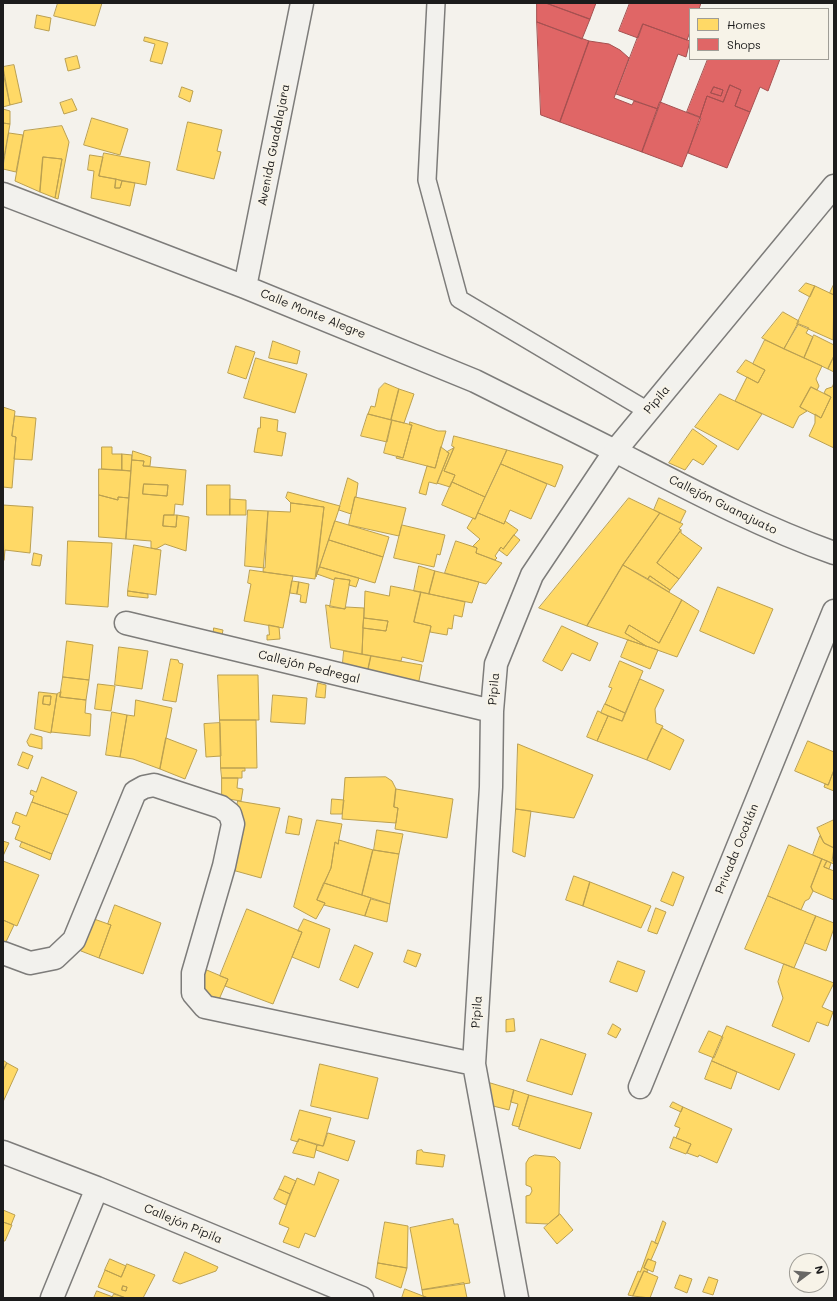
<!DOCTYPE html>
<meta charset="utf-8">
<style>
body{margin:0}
#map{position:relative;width:837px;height:1301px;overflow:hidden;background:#f4f2ec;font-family:Mali,sans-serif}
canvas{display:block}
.frame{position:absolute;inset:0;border:4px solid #1c1c1c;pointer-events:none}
.legend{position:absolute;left:689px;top:8px;width:140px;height:52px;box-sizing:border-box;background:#f7f3e8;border:1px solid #9f9d96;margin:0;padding:5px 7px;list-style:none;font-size:12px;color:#1c1c1c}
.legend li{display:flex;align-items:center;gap:8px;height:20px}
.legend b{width:20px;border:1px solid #9f9d96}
.north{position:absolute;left:789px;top:1253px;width:40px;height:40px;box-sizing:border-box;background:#f7f3e8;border:1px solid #9f9d96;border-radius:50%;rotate:74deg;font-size:11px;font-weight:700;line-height:16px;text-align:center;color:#1c1c1c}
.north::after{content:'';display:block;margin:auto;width:14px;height:18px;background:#686765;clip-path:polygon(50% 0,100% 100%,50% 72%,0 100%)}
</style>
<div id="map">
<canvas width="837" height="1301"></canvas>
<div class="frame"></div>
<ul class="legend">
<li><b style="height:11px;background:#ffd966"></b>Homes</li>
<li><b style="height:11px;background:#e06666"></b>Shops</li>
</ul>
<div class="north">N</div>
</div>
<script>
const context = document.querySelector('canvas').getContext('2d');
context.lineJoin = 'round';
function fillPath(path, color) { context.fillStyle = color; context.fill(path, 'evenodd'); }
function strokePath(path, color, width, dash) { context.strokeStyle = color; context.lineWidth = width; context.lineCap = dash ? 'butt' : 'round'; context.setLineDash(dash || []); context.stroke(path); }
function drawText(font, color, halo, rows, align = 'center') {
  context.font = font + ' Mali,sans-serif'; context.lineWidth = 4; context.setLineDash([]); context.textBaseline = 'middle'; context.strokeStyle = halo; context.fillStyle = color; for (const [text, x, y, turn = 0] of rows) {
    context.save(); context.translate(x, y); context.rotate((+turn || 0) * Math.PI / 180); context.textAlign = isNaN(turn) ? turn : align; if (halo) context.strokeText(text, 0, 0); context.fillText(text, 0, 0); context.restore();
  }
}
const homes = new Path2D(`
 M58,3H102L95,26L54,16Z
 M37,15L51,18L49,31L35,28Z
 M145,37L168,43L162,64L150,61L155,44L144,41Z
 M77,56L80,68L68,71L65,59Z
 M14,65L22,102L10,105L3,67Z
 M3,72L10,105L3,107Z
 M182,87L193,91L190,102L179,97Z
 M72,99L77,110L64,114L60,103Z
 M3,109L10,111V124L3,123Z
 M92,118L128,129L120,155L84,145Z
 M188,122L222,130L217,151L221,152L214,179L177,170Z
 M3,123L10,124L3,163Z
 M62,126L69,142L58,199L55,198L62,159L43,157L40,192L15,181L24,131Z
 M9,133L23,135L16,172L3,169Z
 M104,153L150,162L146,185L99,176Z
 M90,155L103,157L99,176L116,179L115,188H120L122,181L135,183L130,206L91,198L94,171L88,170Z
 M43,157L62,159L55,198L40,192Z
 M116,179L122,181L120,188H115Z
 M806,283L815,286L810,297L799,291Z
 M834,284V295L830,293Z
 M815,286L834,295L833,340L797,324Z
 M783,312L799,321L784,349L762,338Z
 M799,324L809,328L806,333L813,337L804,358L784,349Z
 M814,335L834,345V356L828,369L804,358Z
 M765,340L822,366L816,379L819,386L817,390L811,387L800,407L807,411L799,416L793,428L735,401L747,377L758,383L765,370L753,364Z
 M273,341L300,351L297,364L269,358Z
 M236,346L255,352L246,379L228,373Z
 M834,356V372L828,369Z
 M256,358L307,374L295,413L244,398Z
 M746,360L765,370L758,383L737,372Z
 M385,383L399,389L391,420L368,414L371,406L375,407L379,389Z
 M834,383V448L809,436L815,423V414L821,418L831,397L824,393L826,389L832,387Z
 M811,387L831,397L821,418L800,407Z
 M399,389L414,394L404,423L391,420Z
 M720,394L762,414L738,450L695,427Z
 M3,407L15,411L12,436L16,437L12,488L3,487Z
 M368,414L392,420L387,442L361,436Z
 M15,416L36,418L32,460L14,459L16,437L12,436Z
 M261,417L278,420L277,431L286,433L282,456L254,452L258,428H260Z
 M392,420L412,425L403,458L384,453Z
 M410,422L438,431H446L435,468L396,458L397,456L403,458L412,425H410Z
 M693,429L717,446L703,465L693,459L685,470L669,463Z
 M454,436L507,450L485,497L452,482L455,475L444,471L454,447L452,446Z
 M102,447H112V454H122V470L102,469Z
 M441,447L449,453L437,484L429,482L426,495L419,493L427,466L435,468Z
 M454,448L444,471L455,475L450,487L437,483L449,453L447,452Z
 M507,450L562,465L563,467L555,487L501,464Z
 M133,451L151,457L150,466H143L144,461L132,460Z
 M122,454L132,455L131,471L122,470Z
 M132,460L144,461L143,466L186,470L183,505L175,504L174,515H164L163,526L176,527L177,515L189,517L186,551L165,544L156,549L151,548V541L126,539ZM144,484L168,485L167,496L143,494Z
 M501,464L547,484L531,519L510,510L504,524L478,513Z
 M99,469L131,471L129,498L118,497V500L99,495Z
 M348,478L358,483L356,497H355L351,514L339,510Z
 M452,482L485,497L475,519L442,505Z
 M144,484L168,485L167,496L143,494Z
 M207,485H230V515H207Z
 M288,492L340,506L316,577L324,507L291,503L286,498Z
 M99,495L118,500V497L129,498L126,539L99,537Z
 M355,497L406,508L399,536L349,525Z
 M629,498L660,513L623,565L587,626L539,608Z
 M659,498L686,511L680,523L654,510Z
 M230,499L246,500V515H230Z
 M291,503L324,507L315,579L263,572L268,511L290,512Z
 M3,505L33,507L30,553L5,550L4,560Z
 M248,510L268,511L265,568L245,566Z
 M478,513L504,524L505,521L518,530L503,549L501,547L495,556L497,558L495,560L476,553L477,548L473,546L480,539L467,528L473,518L475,519Z
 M660,513L683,524L679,529L681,530L657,563L679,579L670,590L650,576L648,579L623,565Z
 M164,515H177L176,527L163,526Z
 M335,521L389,537L383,557L329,540Z
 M402,525L445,535L440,555L437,554L434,567L394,558Z
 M681,530V533L702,548L679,579L657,563Z
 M514,535L520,540L507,556L499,550L501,547L503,549Z
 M329,540L383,557L375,583L320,567Z
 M68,541L112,543L108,607L66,604Z
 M456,541L477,548L476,553L502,563L486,584L445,573Z
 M134,545L161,550L156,595L128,591Z
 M34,553L42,555L40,566L32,565Z
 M623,565L682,600L659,643L629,625L625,633L646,646L587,626Z
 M419,566L435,571L429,594L414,591Z
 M320,567L359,578L356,587L349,585L350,580L335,578L334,580L317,574Z
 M250,570L293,576L283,628L244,621L251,584L248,583Z
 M435,571L479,582L472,603L429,594Z
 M650,576L670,590L669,592L648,579Z
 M335,578L350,580L345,609L330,607Z
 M292,581L299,582L297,594L290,593Z
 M299,582L309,584L306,603L300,602L301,595L297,594Z
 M391,586L421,592L414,622L431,626L423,662L402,657L401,661L362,654L363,628L386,631L388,621L364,618L365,591L389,596Z
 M718,587L773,609L754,654L700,631Z
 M128,591L148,594V598L128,596Z
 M421,592L465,602L462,617L454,615L452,629L448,628L447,635L430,632L431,626L414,622Z
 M682,600L699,611L677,657L646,646L625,633L629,625L659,643Z
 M326,605L345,609L346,607L364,608L362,654L331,648Z
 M364,618L388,621L386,631L363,628Z
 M269,625L279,627L280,639L267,640V635H269Z
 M562,626L598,643L590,661L572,653L562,671L543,661Z
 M214,628L223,630L221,640L213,639Z
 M628,640L658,650L650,669L621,657Z
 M67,641L93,645L89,680L63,677Z
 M119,647L148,651L142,689L115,685Z
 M344,651L371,656L366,679L342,673Z
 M371,656L422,665L417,691L366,679Z
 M171,659L178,660L179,663L183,664L176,702L163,700Z
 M620,661L643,671L625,713L605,704L612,688L609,687Z
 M218,675H258L259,720H220Z
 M63,677L89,680L86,700L60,697Z
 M640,679L664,690L655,709L656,723L663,726L647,760L597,741L608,716L622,721Z
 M318,683L326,685L325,698L316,697Z
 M98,684L115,686L111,711L95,709Z
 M39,692L57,694L51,733L35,729ZM44,696H51L50,705L43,704Z
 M61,692L60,697L86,700L85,713L91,714L90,736L51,732L57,694Z
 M273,695L307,698L305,724L271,722Z
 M44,696H51L50,705L43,704Z
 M136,700L172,708L160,769L133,759L120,757L127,715L134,716Z
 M605,704L625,713L622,721L601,713Z
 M598,711L608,716L597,741L587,737Z
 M112,712L127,715L120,757L106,755Z
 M220,720H256L257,768H221Z
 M220,723L221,756L206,757L204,724Z
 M662,728L684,740L670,770L647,760Z
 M31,734L42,737V749L29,746L27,742Z
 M166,738L197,750L185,779L160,769Z
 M808,741L834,752V770L828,785L795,771Z
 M518,744L593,775L574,818L516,809Z
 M23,752L33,756L28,769L18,765Z
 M221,768H245V771H242V778H222Z
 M834,770V791L824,787L825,784L828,785Z
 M42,777L77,792L68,815L32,802L34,796L30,794L31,790L36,792Z
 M386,777L392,781L396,789L394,807L398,808L396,823L342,819L345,778Z
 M222,778H238L237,788L243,789L241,801L222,798Z
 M396,789L453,799L447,838L395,829L398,808L394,807Z
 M332,799L344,800L342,814H331Z
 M238,801L280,808L261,878L225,868Z
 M32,802L68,815L52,854L15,839L20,826L12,823L16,812L26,816Z
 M516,809L531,811L525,857L513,852Z
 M289,816L302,819L299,835L286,833Z
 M317,820L342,824L338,844L335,842L331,868L317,900L325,903L316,919L294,907Z
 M834,820V848L824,843L817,828Z
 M377,830L403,834L399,854L374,850Z
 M820,836L824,843L834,848L832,861H834V864L813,855Z
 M339,840L373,850L362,895L324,883L331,868L335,842L338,844Z
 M3,841L9,843L3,856Z
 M22,842L52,854L50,860L20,847Z
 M789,845L822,859L811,887L813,891L809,899L805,901L801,910L768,896Z
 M373,850L399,854L390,904L362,895Z
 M822,859L827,861L824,867L834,871V900L813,891L811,887Z
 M3,861L39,875L17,926L3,920Z
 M827,861L831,863L829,869L824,867Z
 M673,872L684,877L673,906L661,901Z
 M574,876L590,882L583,906L566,900Z
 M590,882L651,906L641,928L583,906Z
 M324,883L371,898L365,916L324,905L325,903L317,900Z
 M768,896L816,916L794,968L745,949Z
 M371,899L390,904L387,922L365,916Z
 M115,905L161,923L143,974L99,958L111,925L108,924Z
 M656,908L666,912L657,934L648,931Z
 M247,909L302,932L273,1004L225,986L228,979L220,976Z
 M816,916L834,923V928L826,951L805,943Z
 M94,919L111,925L99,958L81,951Z
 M304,919L330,929L319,968L292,957L302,932L298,931Z
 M3,920L14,925L5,944L3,943Z
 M355,945L373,953L358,988L340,980Z
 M408,950L421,954L416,967L404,962Z
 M618,961L645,971L637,992L610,982Z
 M784,964L834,983L822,1007L833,1012L828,1026L817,1022L809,1042L772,1026L783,998L778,982Z
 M202,968L228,979L217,1004L196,988Z
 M514,1019L515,1031L506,1032V1020Z
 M613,1024L621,1029L616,1038L608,1034Z
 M727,1026L795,1054L779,1090L712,1061Z
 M709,1031L723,1037L714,1058L699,1052Z
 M541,1039L586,1054L572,1095L527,1081Z
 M3,1060L7,1063L3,1071Z
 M712,1061L737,1072L731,1089L705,1079Z
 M7,1063L18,1069L3,1102V1071Z
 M320,1064L378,1078L368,1119L311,1106Z
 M487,1082L514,1090L509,1110L493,1106Z
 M514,1090L529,1095L519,1127L512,1125L518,1104L511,1102Z
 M529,1095L592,1113L580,1149L519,1129Z
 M673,1102L683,1107L681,1112L670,1107Z
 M683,1107L732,1129L717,1163L699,1155L698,1157L687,1153L691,1144L676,1138L680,1128L675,1126Z
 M300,1110L331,1118L323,1146L299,1139L298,1142L291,1140Z
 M328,1133L355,1141L348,1161L316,1150L317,1145L323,1146Z
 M674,1137L691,1144L686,1154L670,1148Z
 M299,1139L317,1145L314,1158L293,1153Z
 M422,1150L423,1152L445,1155L443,1167L416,1164L417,1151Z
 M535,1155L555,1157L560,1162L559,1215L548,1224L526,1223V1196L530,1195L532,1191L531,1187L526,1185V1163L529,1158Z
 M319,1172L339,1180L315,1237L305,1233L299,1248L283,1242L289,1228L279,1224L297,1178L314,1185Z
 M285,1176L296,1181L290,1194L279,1189Z
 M279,1189L290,1194L286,1205L274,1199Z
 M3,1210L15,1215L11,1225L3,1222Z
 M560,1214L573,1230L557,1244L544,1228Z
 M453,1219L454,1224H458L470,1283L422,1290L410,1228Z
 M663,1221L666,1223L658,1244L655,1243Z
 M3,1222L12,1225L5,1241H3Z
 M385,1222L408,1226L407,1268L378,1263Z
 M652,1241L658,1244L651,1260L648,1259L644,1268L648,1270L647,1272L644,1271L633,1296L628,1295L638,1271L640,1272Z
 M185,1252L218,1267L216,1271L180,1284L173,1281Z
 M110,1259L126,1266L121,1277L105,1270Z
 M648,1259L656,1262L653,1272L644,1268Z
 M378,1263L407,1268L401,1288L376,1278Z
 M127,1264L155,1275L143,1298H126L98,1287L105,1270L121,1277ZM123,1286L127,1287L126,1291L122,1290Z
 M644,1271L658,1277L650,1298L633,1296Z
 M680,1275L692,1279L687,1293L675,1288Z
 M709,1277L718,1280L713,1295L703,1292Z
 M464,1283L467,1298H428L423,1296L422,1290Z
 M123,1286L127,1287L126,1291L122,1290Z
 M405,1289L423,1296L428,1298H402Z
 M97,1291L113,1297L112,1298H94Z
 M114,1294L126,1298H112Z`);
const shops = new Path2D(`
 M537,3H546L590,19L582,39L537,22Z
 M546,3H596L590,19Z
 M630,3H701L699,9H690V32L687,40L643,24L638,38L619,31Z
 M537,22L589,41L560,122L541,115Z
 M643,24L690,41L686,57L678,54L658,109L616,94Z
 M589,41L609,44L620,50L629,58L614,98L632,105L634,101L658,109L642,152L560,122Z
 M708,59H780L768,91L760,87L750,112L735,106L741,90L730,85L723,102L707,96L700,117L687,112ZM714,87L723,90L721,96L711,93Z
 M730,85L741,90L735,106L750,112L727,168L688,153L707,96L723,102Z
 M714,87L723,90L721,96L711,93Z
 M660,102L701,118L682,167L642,152Z`);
const lane = new Path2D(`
 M436,3L427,180L459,299L648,411`);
const street = new Path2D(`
 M3,194L245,287L475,381L615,451L532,575L496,664L492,711L491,787L474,1064L517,1298
 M245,287L302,3
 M126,623L492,711
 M3,953L30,963L55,958L74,940L135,792L144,787L154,785L221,807L230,814L233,824L224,866L193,973V993L205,1007L474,1064
 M640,1087L834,611
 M3,1152L97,1188L362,1298
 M52,1298L97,1188`);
const secondary = new Path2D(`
 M834,186L615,451C687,488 758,526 834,553`);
const streetNames = [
 ["Avenida Guadalajara",274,145,-79],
 ["Calle Monte Alegre",313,314,22],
 ["Pipila",657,400,-50],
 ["Callejón Guanajuato",723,505,26],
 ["Callejón Pedregal",309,667,14],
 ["Pipila",494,689,-85],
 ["Privada Ocotlán",737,849,-68],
 ["Pipila",477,1012,-86],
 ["Callejón Pípila",183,1224,23]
];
fillPath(homes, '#ffd966');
strokePath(homes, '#bba050', 1);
fillPath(shops, '#e06666');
strokePath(shops, '#a55050', 1);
strokePath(lane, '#7d7c7a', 20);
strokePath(street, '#7d7c7a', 25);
strokePath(secondary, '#7d7c7a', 25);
strokePath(lane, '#f2f1ed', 17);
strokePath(street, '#f2f1ed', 22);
strokePath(secondary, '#f2f1ed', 22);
drawText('12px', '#1c1c1c', '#f7f3e8', streetNames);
</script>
